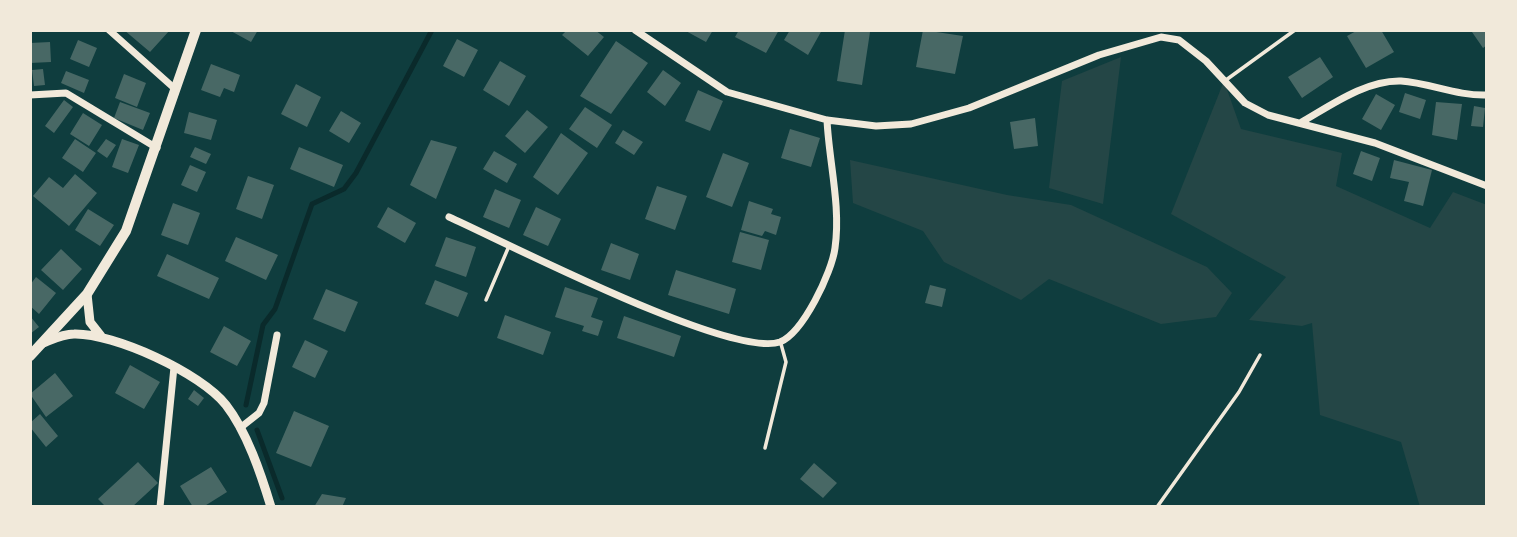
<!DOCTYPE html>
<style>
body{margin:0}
#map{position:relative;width:1517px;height:537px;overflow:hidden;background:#0f3d3e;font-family:Commissioner,sans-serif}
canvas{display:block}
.frame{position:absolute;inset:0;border:32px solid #f1e9da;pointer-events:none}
</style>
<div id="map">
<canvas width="1517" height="537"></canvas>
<div class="frame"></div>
</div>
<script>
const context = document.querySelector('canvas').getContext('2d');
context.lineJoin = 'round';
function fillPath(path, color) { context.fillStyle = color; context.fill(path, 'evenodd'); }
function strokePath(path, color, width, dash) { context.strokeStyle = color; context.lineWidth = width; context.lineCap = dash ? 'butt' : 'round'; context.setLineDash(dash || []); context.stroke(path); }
const green = new Path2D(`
 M1121,57L1103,204L1049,188L1062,81Z
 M1224,81L1241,129L1342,153L1336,186L1430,228L1453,192L1487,205V507H1420L1401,442L1320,415L1312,323L1302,326L1249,320L1286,277L1171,214Z
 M850,160L1007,195L1071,205L1207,267L1232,293L1216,317L1161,324L1049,279L1021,300L944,262L923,231L853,203Z`);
const stream = new Path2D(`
 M246,405L263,325L275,309L312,204L344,189L356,173L432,30
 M257,430L282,498`);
const building = new Path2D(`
 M124,30H170L150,52Z
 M229,30H258L251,42Z
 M567,30H595L604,37L588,56L562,35Z
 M684,30H713L706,42Z
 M739,30H779L766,53L735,37Z
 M790,30H822L808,55L784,40Z
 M845,30L870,32L862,85L837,81Z
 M923,30L963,36L955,74L916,67Z
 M1358,30H1381L1394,52L1366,68L1347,36Z
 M1474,30H1487V45L1483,48L1472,32Z
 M457,39L478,50L464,77L443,66Z
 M78,40L97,48L89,67L70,59Z
 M616,41L648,63L611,114L580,96Z
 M50,42L51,62L30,63V43Z
 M1320,57L1333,77L1302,98L1288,77Z
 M500,61L526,76L509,106L483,90Z
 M211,64L240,75L234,92L224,88L220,97L201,90Z
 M43,69L45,85L34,86L32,70Z
 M663,70L681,83L665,106L647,92Z
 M66,71L89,80L84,93L61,83Z
 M124,74L146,83L137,107L115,98Z
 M296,84L321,97L307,127L281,114Z
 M698,90L723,101L710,131L685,121Z
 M1405,93L1426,100L1420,119L1399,112Z
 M1376,94L1395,105L1381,130L1362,119Z
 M64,100L73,107L54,133L45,126Z
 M120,102L150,113L143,130L114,118Z
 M1436,102L1462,104L1457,140L1432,135Z
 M1474,106L1485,108L1483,127L1471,126Z
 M585,107L612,125L597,148L569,129Z
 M527,110L548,127L525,153L505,136Z
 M341,111L361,123L349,143L329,131Z
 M189,112L217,120L211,140L184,133Z
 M83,113L102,125L89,146L70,134Z
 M1035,118L1038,146L1014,149L1010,122Z
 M790,129L820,138L811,167L781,158Z
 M623,130L643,142L634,155L615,143Z
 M561,133L588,153L558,195L533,177Z
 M75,139L96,153L83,172L62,158Z
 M106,139L116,145L107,158L97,151Z
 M122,139L139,145L128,173L112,167Z
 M431,140L457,147L436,199L410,185Z
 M195,147L211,154L206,164L190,157Z
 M299,147L343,165L334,187L290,169Z
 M494,151L517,164L507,183L483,169Z
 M1361,151L1380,158L1372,181L1353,174Z
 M723,153L749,163L732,207L706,197Z
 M1394,160L1432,170L1423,206L1404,201L1409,182L1390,178Z
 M190,165L206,172L197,192L181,185Z
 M75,174L97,193L69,226L33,196L49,177L63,188Z
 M248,176L274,185L262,219L236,209Z
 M657,186L687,196L675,230L645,219Z
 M495,189L521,200L509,228L483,217Z
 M749,201L773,209L771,214L781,217L776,235L765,231L762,236L741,230Z
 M173,203L200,213L188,245L161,235Z
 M388,207L416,223L405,243L377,227Z
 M536,207L561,219L548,246L523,235Z
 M88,209L114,225L100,246L75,230Z
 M740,232L769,240L761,270L732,262Z
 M236,237L278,255L266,280L225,261Z
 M446,237L476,247L466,277L435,266Z
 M611,243L639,254L630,280L601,270Z
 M61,249L82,269L63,290L41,270Z
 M167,254L219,278L209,299L157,276Z
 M676,270L736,289L729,314L668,295Z
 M36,277L56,293L39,314L30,306V285Z
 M435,280L468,293L458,317L425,304Z
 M930,285L946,289L942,307L925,303Z
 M565,287L598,298L591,317L603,321L598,336L582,331L584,326L555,317Z
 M326,289L358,302L345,332L313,319Z
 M505,315L551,332L543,355L497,338Z
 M30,316L39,327L30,334Z
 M624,316L681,336L674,357L617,338Z
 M224,326L251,341L237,366L210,352Z
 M305,340L328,351L315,378L292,367Z
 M130,365L160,382L144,409L115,393Z
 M55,373L73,396L46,417L30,394Z
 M194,390L204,398L198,406L188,399Z
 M294,411L329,426L311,467L276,453Z
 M40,414L58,436L46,447L30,427V423Z
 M138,462L158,483L132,507H106L98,499Z
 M814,463L837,483L823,498L800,479Z
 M211,467L227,492L203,507H193L180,486Z
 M322,494L346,498L342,507H314Z`);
const path = new Path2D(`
 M1157,507L1239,392L1260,355`);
const service = new Path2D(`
 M1226,80L1295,30
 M486,300L509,246
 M765,448L786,362L781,344`);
const minor = new Path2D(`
 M109,30L174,88
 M635,30L727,92L827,120L876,126L911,124L969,108L1099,55L1161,37L1179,40L1206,61L1245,103L1268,115L1375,143L1487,186
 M30,95L66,93L157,148
 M1300,123C1330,106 1365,80 1401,81C1430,83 1457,96 1487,95
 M449,217C505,242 731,359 780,342C803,333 832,272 835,248C841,206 829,162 827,120
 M240,428L259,413L264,403L277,335
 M160,507L174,367`);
const tertiary = new Path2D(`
 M87,294L90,322L101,336
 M43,343C53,339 63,334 74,334C114,333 201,373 226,405C247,432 261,474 271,507`);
const secondary = new Path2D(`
 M30,356L87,294L126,231L196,30`);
fillPath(green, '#244646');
strokePath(stream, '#0a2a2b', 5);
fillPath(building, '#486865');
strokePath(path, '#f1e9da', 3.5);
strokePath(service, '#f1e9da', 3.5);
strokePath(minor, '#f1e9da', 7);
strokePath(tertiary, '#f1e9da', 9);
strokePath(secondary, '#f1e9da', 10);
</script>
